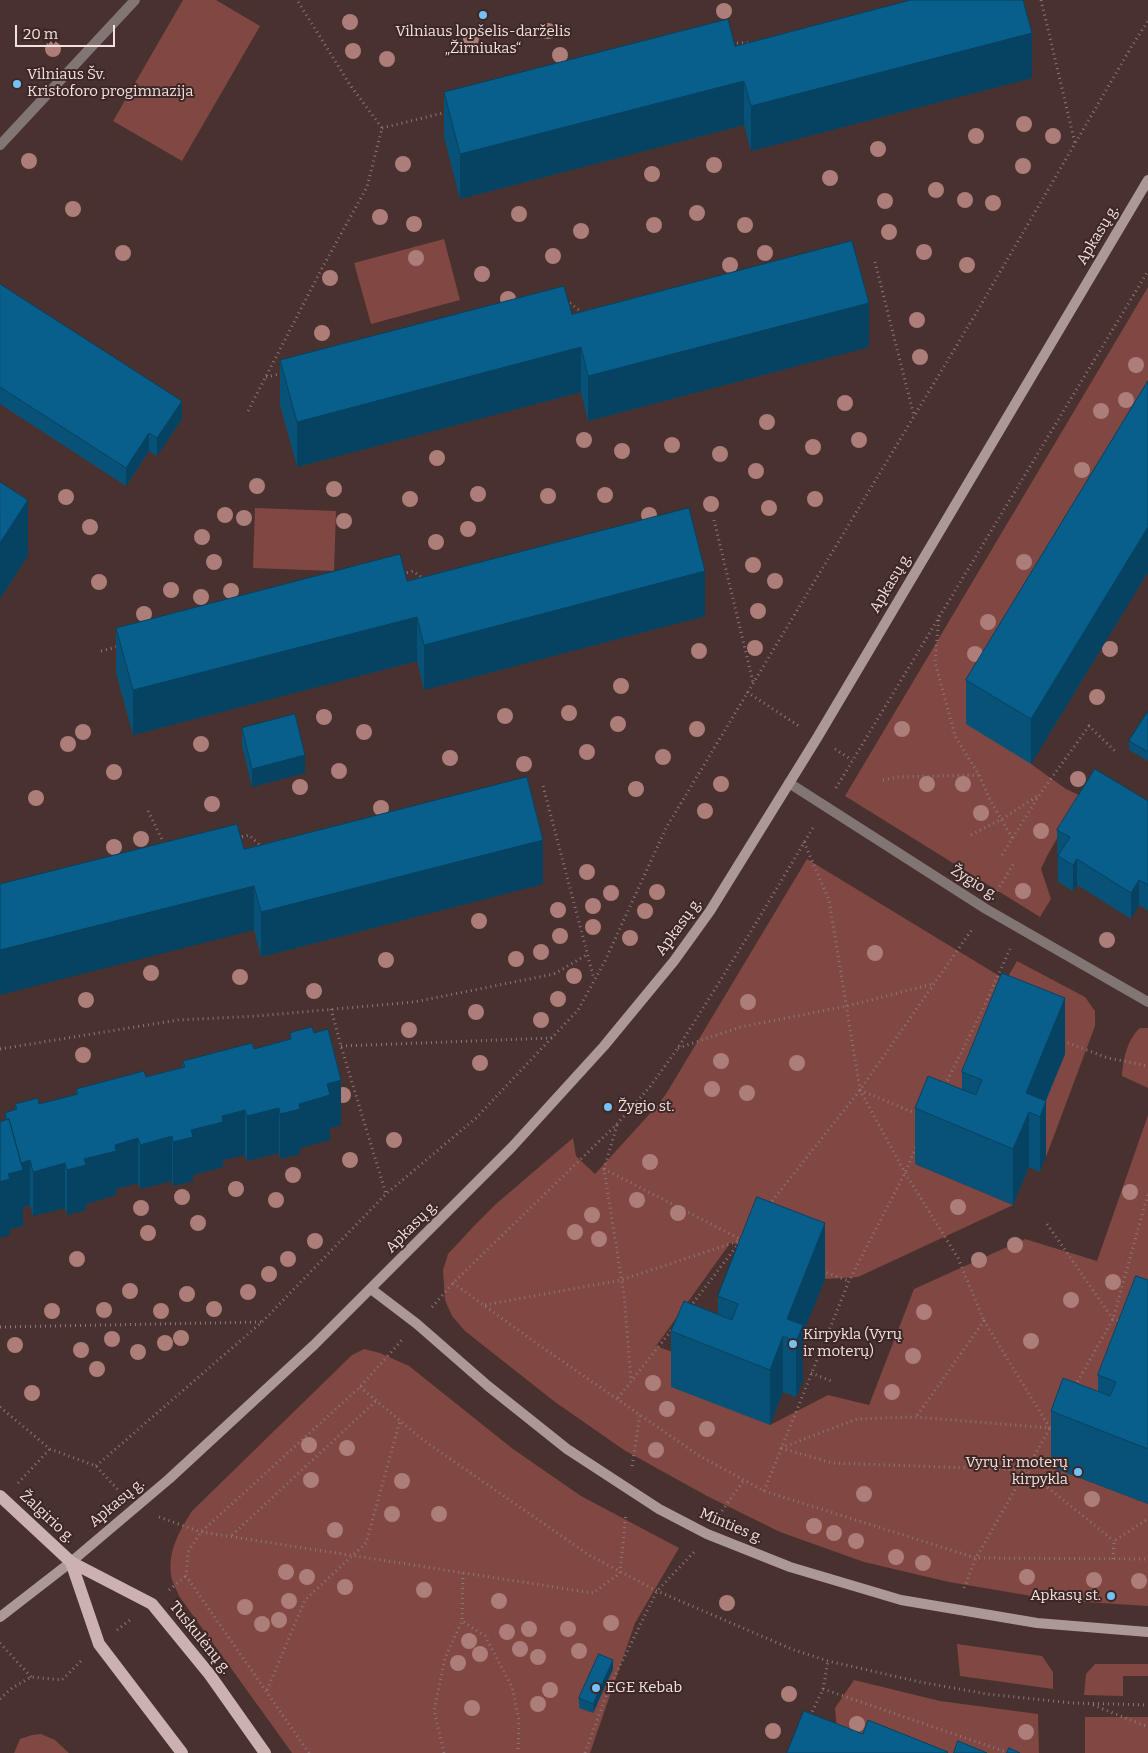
<!DOCTYPE html>
<meta charset="utf-8">
<style>
body{margin:0}
#map{position:relative;width:1148px;height:1753px;overflow:hidden;background:#48312f;font-family:Bitter,serif}
canvas{display:block}
.scale{position:absolute;left:15px;top:25px;width:100px;height:22px;box-sizing:border-box;border:2px solid #f1e1df;border-top:0;padding-left:6px;font-size:15px;line-height:18px;white-space:nowrap;color:#f1e1df;-webkit-text-stroke:4px #3d2725;paint-order:stroke}
</style>
<div id="map">
<canvas width="1148" height="1753"></canvas>
<div class="scale">20 m</div>
</div>
<script>
const context = document.querySelector('canvas').getContext('2d');
context.lineJoin = 'round';
function fillPath(path, color) { context.fillStyle = color; context.fill(path, 'evenodd'); }
function strokePath(path, color, width, dash) { context.strokeStyle = color; context.lineWidth = width; context.lineCap = dash ? 'butt' : 'round'; context.setLineDash(dash || []); context.stroke(path); }
function drawText(font, color, halo, rows, align = 'center') {
  context.font = font + ' Bitter,serif'; context.lineWidth = 4; context.setLineDash([]); context.textBaseline = 'middle'; context.strokeStyle = halo; context.fillStyle = color; for (const [text, x, y, turn = 0] of rows) {
    context.save(); context.translate(x, y); context.rotate((+turn || 0) * Math.PI / 180); context.textAlign = isNaN(turn) ? turn : align; if (halo) context.strokeText(text, 0, 0); context.fillText(text, 0, 0); context.restore();
  }
}
const green = new Path2D(`
 M183,0H216L260,26L182,161L113,121Z
 M444,239L460,300L371,324L354,263Z
 M1148,287V426L1031,764L1066,789L1081,796L1047,856L1041,869L1051,899L1040,917L845,796Z
 M255,508L336,511L334,571L253,568Z
 M807,859L1006,980L1017,961L1085,997L1095,1011V1026L1046,1157L915,1164L1013,1205L858,1277L825,1279L731,1242L656,1346L684,1356L770,1425L828,1395L869,1405L914,1289L1025,1239L1097,1261L1148,1115V1336L1051,1467L1148,1504V1606L1055,1600L949,1582L864,1562L780,1532L707,1496L624,1450L555,1402L465,1331L452,1316L445,1300L443,1270L448,1254L473,1227L496,1204L573,1138L576,1156L595,1174L656,1107L666,1094Z
 M1140,1028H1148V1088L1122,1076C1123,1061 1127,1039 1140,1028Z
 M364,1349L380,1353L409,1366L513,1449L581,1496L679,1548L635,1623L590,1753H292L179,1596C177,1590 171,1581 171,1574C168,1550 180,1530 192,1511L352,1355Z
 M957,1644L1042,1656L1053,1672V1689L960,1676Z
 M1095,1664H1148V1676H1123V1696L1084,1695L1086,1674Z
 M854,1680L940,1701L1038,1714L1039,1753H868L837,1731L835,1708Z
 M1085,1717H1148V1753H1085Z
 M41,1734L55,1740L69,1753H14L20,1739L32,1735Z`);
const path = new Path2D(`
 M1041,0L1075,143
 M732,43H748
 M382,128L447,112
 M875,262L914,416
 M566,300L583,313
 M266,377L284,373
 M248,411L320,272L367,187L382,128L350,85L297,0
 M714,520L753,682
 M402,574L413,571L424,579
 M939,615L935,662L955,736L979,775L991,802L1013,839
 M101,651L120,646
 M747,692L799,726
 M835,749L852,760
 M883,780L897,777L979,775
 M543,786L594,979
 M836,788L1148,271
 M148,811L165,846
 M971,835L1002,819L1039,795
 M237,838L249,835L263,848
 M804,842L829,900L860,1090L905,1173L958,1258L984,1321
 M1002,855L1040,794L1089,726L1117,753
 M997,891L1014,863
 M331,1009L341,1046L386,1194
 M1063,1041L1108,1058L1148,1066
 M341,1046L552,1038
 M678,1048L741,1027L847,1006L933,984
 M0,1049L178,1020L257,1016L414,1002L554,974L588,954
 M945,1085L982,1011L1010,949
 M860,1090L917,1114
 M617,1125L604,1169L624,1295L631,1380
 M769,1205L860,1090L973,928
 M1047,1224L1113,1319L1121,1321
 M822,1271L849,1281
 M453,1283L539,1345L698,1455L764,1491L976,1558L1148,1559
 M485,1305L621,1280L742,1240L604,1169
 M432,1307L453,1283L617,1124L649,1088L678,1048L750,933L814,826
 M690,1307L739,1243
 M0,1327L262,1322
 M811,1373L834,1382
 M1075,1386L1113,1319L1148,1194
 M360,1387L423,1440L589,1555L657,1591L794,1650L828,1661L920,1682L987,1694L1072,1703L1148,1705
 M618,1398L673,1328
 M0,1407L50,1449L96,1466L119,1491
 M781,1448L857,1419L916,1417L1050,1428L984,1321L916,1417
 M781,1448L832,1463L1026,1470L1114,1541
 M96,1466L262,1322L386,1194L476,1118L578,1010L605,961L666,828L975,315L1133,44L1148,21
 M632,1466L640,1415
 M18,1483L50,1449
 M764,1491L849,1281L905,1173L916,1147
 M719,1515L744,1480
 M159,1517L201,1532L593,1593L620,1573L626,1514
 M232,1535L376,1401
 M1113,1559L1114,1541L1148,1519
 M463,1573L462,1621L485,1636L512,1687L519,1720L518,1753
 M964,1588L976,1558L1050,1428
 M169,1590L186,1576
 M117,1630L130,1620
 M0,1643L31,1677
 M823,1689L1009,1753
 M267,1690L305,1600L366,1543L400,1421
 M0,1699L12,1688L31,1677L62,1680L82,1660
 M1093,1705L1148,1727
 M810,1716L823,1689L828,1661
 M309,1753L186,1576L188,1552L201,1532L360,1387L402,1340
 M444,1753L434,1710L445,1658L462,1621
 M585,1753L609,1688L657,1591L694,1552`);
const street = new Path2D(`
 M0,145L135,0
 M789,783L986,909L1148,1002`);
const secondary = new Path2D(`
 M371,1289L417,1324L488,1386L567,1449L659,1509L707,1534L790,1567L901,1600L1037,1623L1148,1632
 M0,1617L71,1562L169,1479L314,1345L512,1147L604,1046L674,961L710,911L817,738L1148,180`);
const primary = new Path2D(`
 M0,1496L71,1562L152,1604L210,1675L265,1753
 M71,1562L99,1644L182,1753`);
const trees = [
 [724,11],
 [350,22],
 [548,31],
 [471,39],
 [53,49],
 [353,51],
 [560,55],
 [387,59],
 [1024,124],
 [976,136],
 [1053,136],
 [878,149],
 [29,161],
 [403,164],
 [714,165],
 [1023,166],
 [652,174],
 [830,178],
 [936,190],
 [965,200],
 [885,201],
 [993,203],
 [73,209],
 [697,213],
 [519,214],
 [380,217],
 [414,224],
 [654,225],
 [745,225],
 [581,231],
 [889,232],
 [924,252],
 [123,253],
 [765,253],
 [553,256],
 [416,258],
 [730,265],
 [967,265],
 [482,274],
 [330,278],
 [508,299],
 [917,320],
 [322,333],
 [920,357],
 [1136,365],
 [1126,400],
 [845,403],
 [1101,411],
 [767,422],
 [584,440],
 [859,440],
 [672,445],
 [813,447],
 [622,451],
 [720,454],
 [437,458],
 [1082,470],
 [756,471],
 [257,486],
 [334,489],
 [478,494],
 [605,495],
 [548,496],
 [66,497],
 [410,499],
 [815,499],
 [711,504],
 [769,508],
 [225,515],
 [649,515],
 [244,518],
 [344,521],
 [90,527],
 [468,529],
 [202,537],
 [436,542],
 [214,562],
 [1024,562],
 [753,565],
 [775,581],
 [99,582],
 [171,590],
 [231,591],
 [201,597],
 [758,611],
 [144,614],
 [988,622],
 [755,648],
 [1110,649],
 [699,651],
 [975,654],
 [621,686],
 [1097,697],
 [569,713],
 [505,716],
 [324,717],
 [618,724],
 [697,729],
 [902,729],
 [83,732],
 [364,732],
 [68,744],
 [201,744],
 [587,752],
 [663,757],
 [450,758],
 [524,764],
 [339,771],
 [114,772],
 [1078,779],
 [721,784],
 [927,784],
 [963,784],
 [300,787],
 [636,789],
 [36,798],
 [212,804],
 [381,808],
 [705,811],
 [981,813],
 [1041,831],
 [141,839],
 [114,847],
 [587,872],
 [1023,891],
 [657,892],
 [611,893],
 [593,906],
 [558,910],
 [645,911],
 [479,921],
 [593,927],
 [560,936],
 [630,938],
 [1107,940],
 [541,952],
 [875,953],
 [516,959],
 [386,960],
 [151,973],
 [574,976],
 [240,977],
 [314,991],
 [558,999],
 [86,1000],
 [748,1002],
 [476,1012],
 [541,1020],
 [409,1030],
 [83,1055],
 [721,1061],
 [480,1063],
 [797,1063],
 [712,1089],
 [747,1093],
 [343,1095],
 [394,1140],
 [350,1160],
 [650,1162],
 [293,1175],
 [236,1189],
 [1130,1192],
 [182,1197],
 [276,1200],
 [637,1200],
 [958,1207],
 [141,1208],
 [678,1213],
 [592,1215],
 [198,1223],
 [575,1232],
 [148,1233],
 [599,1239],
 [315,1241],
 [1015,1245],
 [77,1259],
 [288,1259],
 [979,1260],
 [269,1274],
 [1113,1282],
 [130,1291],
 [248,1292],
 [187,1294],
 [1071,1300],
 [214,1309],
 [104,1310],
 [52,1311],
 [161,1311],
 [924,1312],
 [181,1338],
 [112,1339],
 [1031,1341],
 [165,1343],
 [15,1345],
 [81,1350],
 [138,1352],
 [913,1356],
 [97,1369],
 [653,1383],
 [892,1392],
 [32,1393],
 [667,1409],
 [707,1429],
 [309,1445],
 [347,1448],
 [656,1450],
 [311,1480],
 [402,1481],
 [864,1494],
 [1092,1499],
 [392,1514],
 [439,1514],
 [814,1526],
 [335,1530],
 [834,1533],
 [856,1541],
 [896,1557],
 [923,1563],
 [286,1572],
 [307,1577],
 [1027,1577],
 [1094,1580],
 [1139,1581],
 [345,1587],
 [424,1590],
 [289,1601],
 [499,1601],
 [727,1603],
 [245,1607],
 [279,1620],
 [611,1623],
 [262,1624],
 [529,1629],
 [568,1629],
 [507,1632],
 [469,1641],
 [520,1649],
 [579,1651],
 [480,1654],
 [538,1657],
 [458,1663],
 [550,1690],
 [789,1694],
 [538,1704],
 [472,1708],
 [857,1724],
 [773,1731],
 [1026,1732]
];
const wall = new Path2D(`
 M735,46L1032,78L751,151L744,125L460,199L444,137V92Z
 M0,284L182,419L157,456L149,451L126,486L0,404Z
 M572,314L869,347L588,421L581,392L297,467L280,405V360Z
 M1148,381V572L1031,764L966,724V680Z
 M407,581L705,616L424,690L417,661L133,735L116,673V628Z
 M1148,711V761L1129,750V741Z
 M242,728L305,773L252,787L242,746Z
 M1148,801V911L1139,905L1131,919L1077,885L1073,891L1058,882L1057,830Z
 M244,849L543,884L261,957L254,930Z
 M290,1033L341,1125L330,1128V1140L300,1148V1154L280,1159L279,1153L247,1161L245,1155L223,1160V1167L193,1175V1181L173,1186L172,1181L140,1189L138,1183L116,1189V1195L86,1204V1210L67,1215L65,1208L33,1216L30,1205L23,1207V1226L10,1229V1235L5,1113L15,1110V1104H39L76,1095V1089L146,1077L183,1067V1061L254,1049L290,1039Z
 M1065,1054L1046,1101V1157L1040,1172L1029,1167L1013,1205L915,1164V1108L962,1090V1072Z
 M825,1279L803,1334V1381L796,1397L783,1392L770,1425L671,1387V1331L718,1314V1296Z
 M1148,1280V1504L1051,1467V1411L1098,1391V1375Z
 M613,1669L593,1713L579,1708V1698Z`);
const shadedWall = new Path2D(`
 M1032,33V78L751,151V106Z
 M744,81V125L460,199V154Z
 M869,303V347L588,421V376Z
 M581,347V392L297,467V422Z
 M182,401V419L157,456V438Z
 M149,433V451L126,486V468Z
 M28,500V556L0,599V543Z
 M1148,527V572L1031,764V719Z
 M705,571V616L424,690V645Z
 M417,617V661L133,735V690Z
 M305,755V773L252,787V769Z
 M543,840V884L261,957V912Z
 M1077,859V885L1073,891V865Z
 M1139,880V905L1131,919V893Z
 M254,886V930L0,995V950Z
 M1065,998V1054L1039,1116L1029,1112V1167L1013,1205V1149L1026,1093Z
 M341,1080V1125L330,1128V1140L300,1148V1154L280,1159V1114L299,1104L327,1084Z
 M1046,1101V1157L1040,1172V1117Z
 M279,1108V1153L247,1161V1116Z
 M245,1110V1155L223,1160V1167L193,1175V1181L173,1186V1142L191,1130L222,1116Z
 M172,1136V1181L140,1189V1145Z
 M138,1138V1183L116,1189V1195L86,1204V1210L67,1215V1170L84,1159L115,1145Z
 M30,1160V1205L23,1207V1226L10,1229V1235L0,1238V1182L18,1163Z
 M65,1163V1208L33,1216V1172Z
 M825,1223V1279L803,1334V1381L796,1397V1342L787,1319Z
 M783,1336V1392L770,1425V1370Z
 M613,1660V1669L593,1713V1704Z`);
const building = new Path2D(`
 M911,0H1023L1032,33L751,106L744,81L460,154L444,92L728,19L735,46Z
 M852,241L869,303L588,376L581,347L297,422L280,360L564,286L572,314Z
 M0,284L182,401L157,438L149,433L126,468L0,387Z
 M1148,381V527L1031,719L966,680Z
 M0,482L28,500L0,543Z
 M689,508L705,571L424,645L417,617L133,690L116,628L400,554L407,581Z
 M1148,711V752L1129,741Z
 M295,714L305,755L252,769L242,728Z
 M1095,769L1148,801V885L1139,880L1131,893L1077,859L1073,865L1058,856L1070,837L1057,830Z
 M527,777L543,840L261,912L254,886L0,950V884L237,824L244,849Z
 M1002,973L1065,998L1026,1093L1046,1101L1040,1117L1029,1112L1013,1149L915,1108L928,1076L976,1095L982,1080L962,1072Z
 M312,1027L314,1033L328,1029L341,1080L327,1084L330,1095L299,1104L300,1109L280,1114L279,1108L247,1116L245,1110L222,1116L223,1122L191,1130L193,1137L173,1142L172,1136L140,1145L138,1138L115,1145L116,1151L84,1159L86,1165L67,1170L65,1163L33,1172L30,1160L21,1163L9,1119L7,1120L5,1113L17,1109L15,1104L38,1098L39,1104L78,1094L76,1089L144,1071L146,1077L185,1067L183,1061L252,1043L254,1049L291,1039L290,1033Z
 M9,1119L23,1170L8,1174L10,1179L0,1182V1122Z
 M757,1197L825,1223L787,1319L803,1325L796,1342L783,1336L770,1370L671,1331L684,1301L732,1320L738,1304L718,1296Z
 M1136,1276L1148,1280V1449L1051,1411L1063,1378L1110,1396L1116,1382L1098,1375Z
 M599,1654L613,1660L593,1704L579,1698Z
 M804,1711L863,1734L868,1720L948,1752L947,1753H787Z
 M958,1741L987,1753H954Z
 M1009,1748L1020,1753H1007Z`);
const markers = [
 [483,15,5,"#73c1f5"],
 [17,84,5,"#73c1f5"],
 [608,1107,5,"#73c1f5"],
 [793,1344,5,"#73c1f5"],
 [1078,1472,5,"#73c1f5"],
 [1111,1596,5,"#73c1f5"],
 [596,1688,5,"#73c1f5"]
];
const poiNames = [
 ["Vilniaus lopšelis-darželis",483,32,"center"],
 ["„Žirniukas“",483,49,"center"],
 ["Vilniaus Šv.",27,75],
 ["Kristoforo progimnazija",27,92],
 ["Žygio st.",618,1107],
 ["Kirpykla (Vyrų",803,1335],
 ["ir moterų)",803,1352],
 ["Vyrų ir moterų",1068,1463,"right"],
 ["kirpykla",1068,1480,"right"],
 ["Apkasų st.",1101,1596,"right"],
 ["EGE Kebab",606,1688]
];
const streetNames = [
 ["Apkasų g.",1098,235,-59],
 ["Apkasų g.",891,583,-59],
 ["Žygio g.",974,883,32],
 ["Apkasų g.",679,927,-54],
 ["Apkasų g.",412,1227,-45],
 ["Apkasų g.",117,1503,-40],
 ["Žalgirio g.",47,1517,43],
 ["Minties g.",731,1526,23],
 ["Tuskulėnų g.",200,1638,51]
];
fillPath(green, '#814743');
strokePath(path, '#8c7876', 3, [1, 4]);
strokePath(street, '#827674', 10);
strokePath(secondary, '#ac9896', 10);
strokePath(primary, '#cbb2b0', 12);
context.fillStyle = '#ad7d79';
for (const [x, y] of trees) { context.beginPath(); context.arc(x, y, 8, 0, 2 * Math.PI); context.fill(); }
fillPath(wall, '#085278');
fillPath(shadedWall, '#064261');
fillPath(building, '#095f8b');
strokePath(building, '#064261', 1);
for (const [x, y, r, color] of markers) { const dot = new Path2D(); dot.arc(x, y, r, 0, 2 * Math.PI); context.fillStyle = color; context.fill(dot); strokePath(dot, '#3d2725', 2); }
drawText('15px', '#f1e1df', '#3d2725', poiNames, 'left');
drawText('15px', '#f1e1df', '#3d2725', streetNames);
</script>
